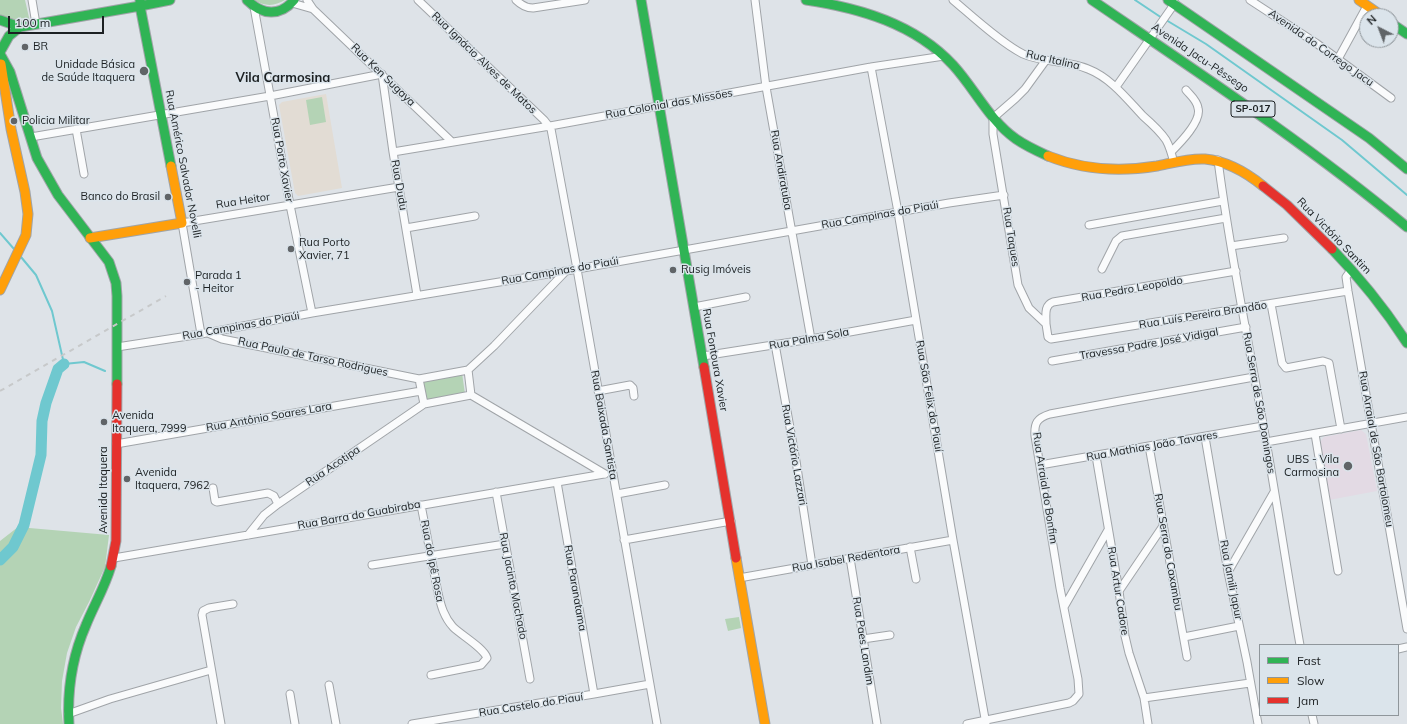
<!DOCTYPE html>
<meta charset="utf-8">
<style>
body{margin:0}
#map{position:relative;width:1407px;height:724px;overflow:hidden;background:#dee3e8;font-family:Mulish,sans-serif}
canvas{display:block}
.legend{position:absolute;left:1259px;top:644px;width:140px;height:72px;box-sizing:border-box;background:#dbe4eb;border:1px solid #8f969b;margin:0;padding:5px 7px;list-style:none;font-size:12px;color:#1c2022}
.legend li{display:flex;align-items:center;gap:8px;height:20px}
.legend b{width:20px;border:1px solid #8f969b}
.north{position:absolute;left:1359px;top:8px;width:40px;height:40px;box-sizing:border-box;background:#dbe4eb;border:1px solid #8f969b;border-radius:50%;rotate:318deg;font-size:11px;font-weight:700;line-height:16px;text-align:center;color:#1c2022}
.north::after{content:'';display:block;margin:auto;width:14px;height:18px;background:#606467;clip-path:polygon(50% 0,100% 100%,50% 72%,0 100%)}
.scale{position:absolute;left:8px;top:16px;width:96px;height:18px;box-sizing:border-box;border:2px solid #1c2022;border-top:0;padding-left:5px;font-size:12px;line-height:14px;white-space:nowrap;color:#1c2022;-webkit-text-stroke:3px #dbe4eb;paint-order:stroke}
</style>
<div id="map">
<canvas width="1407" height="724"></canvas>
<ul class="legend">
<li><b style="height:5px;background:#30b455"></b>Fast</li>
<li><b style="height:5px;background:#ff9f0a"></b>Slow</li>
<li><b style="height:5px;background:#e5322d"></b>Jam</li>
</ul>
<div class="north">N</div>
<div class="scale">100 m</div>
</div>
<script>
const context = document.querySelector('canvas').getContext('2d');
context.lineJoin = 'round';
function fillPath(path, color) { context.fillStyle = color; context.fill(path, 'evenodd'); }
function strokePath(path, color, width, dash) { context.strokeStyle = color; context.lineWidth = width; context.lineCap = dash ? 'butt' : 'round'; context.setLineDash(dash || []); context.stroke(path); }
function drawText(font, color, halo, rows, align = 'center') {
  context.font = font + ' Mulish,sans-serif'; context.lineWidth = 3; context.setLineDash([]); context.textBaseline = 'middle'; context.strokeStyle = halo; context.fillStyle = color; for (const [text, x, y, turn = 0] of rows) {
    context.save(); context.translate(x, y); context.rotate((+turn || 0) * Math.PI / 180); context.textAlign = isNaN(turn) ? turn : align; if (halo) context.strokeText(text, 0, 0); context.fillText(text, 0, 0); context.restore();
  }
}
const education = new Path2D(`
 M326,94L342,188L298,196L295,193L279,105L282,102Z`);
const medical = new Path2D(`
 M1361,430L1366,434L1377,491L1329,500L1320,442L1324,437Z`);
const green = new Path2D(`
 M0,0H25L30,22L19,25L0,17Z
 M255,0H285C275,6 265,7 255,0Z
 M322,97L326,122L310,125L306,100Z
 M462,373L465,394L426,401L423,379Z
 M18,527L109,535L105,567L89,602L76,627L67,653L62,681L61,708L63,724H0V541Z
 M739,617L741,628L728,631L725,619Z`);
const stream = new Path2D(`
 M1135,0L1162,18
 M1166,20L1206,44L1342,140L1407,195
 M0,233L14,249
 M21,257L36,275L52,311L64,364L84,362L105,371`);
const river = new Path2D(`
 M0,560L13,547L24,525L41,455L42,421L46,403L58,369L64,364`);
const street = new Path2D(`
 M32,0L36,24
 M307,0L313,9L452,142
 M418,0L544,120L551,129L577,269L657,724
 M516,0C521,5 526,8 533,8L585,0
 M755,0L766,87L811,339
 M953,0C972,16 1001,43 1023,54C1043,63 1067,60 1088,69C1111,78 1127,99 1143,116C1151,123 1160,131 1166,140C1170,147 1172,155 1174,163
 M1250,0L1316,43L1391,98
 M292,3L313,9
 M254,7L290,205L312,313
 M1338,59L1367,6
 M1046,60L1025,89L1016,98L993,118V134L1018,285L1029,308L1046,324L1048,337L1051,339L1348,291
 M871,67L898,212L953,540L986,724
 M1116,87L1175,3
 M76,129L84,174
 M31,137L270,96L382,74L393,152L417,295
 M393,152L550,126L871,67L944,56
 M1171,152C1180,143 1202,121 1198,108C1197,100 1190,95 1186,90
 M1218,160C1230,255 1250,348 1266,441C1278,509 1288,577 1300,645
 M1089,225L1223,201
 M406,228L475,216
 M1231,246L1284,238
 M1102,269L1116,241L1122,236L1226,218
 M1351,270L1346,277L1348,291L1407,629
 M1271,304L1282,363L1286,368L1323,361L1329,363L1341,429
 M694,307L746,297
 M1046,324C1046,315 1044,305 1053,302L1236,271
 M208,333L222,339L419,379L468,370L471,395L424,404L419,379
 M201,334L182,223L399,187
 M775,344L796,461L812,565
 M117,347L201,334L312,313L566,271L949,203L1004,195
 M703,356L811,339L916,320
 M1052,361L1246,327
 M468,370L494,346L566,271
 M598,391L630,385L633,388L634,396
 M471,395L605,474
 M1315,434L1338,571
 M1205,437L1228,572L1247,662L1258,724
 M1266,442L1407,417
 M116,444L421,391
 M1149,446L1187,657
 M1096,456L1119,591L1125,636L1129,653L1144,698L1148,724
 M1040,465L1263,426
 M557,482L594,694
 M213,488L215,501L217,502L268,493L274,496L278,504
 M496,492L530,679
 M617,494L665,485
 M421,505L438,593C441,606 444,617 453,627C461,635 484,648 487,658L481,665L431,675
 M248,535L264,515L278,504L424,404
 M624,540L731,521
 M910,547L916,579
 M114,558L604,474
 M850,558L877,724
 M372,565L505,544
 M1228,572L1274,492
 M739,578L953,540
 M1119,591L1163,526
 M1064,607L1108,530
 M1184,637L1239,626
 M863,639L890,635
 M1398,649L1407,647
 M329,685L336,724
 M290,694L295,724
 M1144,698L1250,683
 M68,714L110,699L211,670
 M1312,715L1314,724
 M221,724L202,615L203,611L209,608L233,604
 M412,724L594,694L650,684
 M967,724L1069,703L1073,701L1079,694L1078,679L1060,588L1035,436C1034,423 1037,418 1050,414L1120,401L1254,377`);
const fast = new Path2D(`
 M140,0V6L170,0
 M247,0C262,15 280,17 294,0
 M641,0C661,123 684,245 704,367
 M806,0C860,8 915,24 953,65C975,89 989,120 1016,139C1026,146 1037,151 1048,156
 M1092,0C1199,73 1307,144 1407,227
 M1168,0L1369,138L1407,169
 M0,20L20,27L140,6L171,166
 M1391,23L1407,34
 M0,52L9,36L20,27
 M0,54L10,72L37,158L58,195L109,262L116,283L117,296V384
 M1332,249C1360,278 1385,309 1407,343
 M69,724C67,689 72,657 86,625C94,605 105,587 111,566`);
const slow = new Path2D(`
 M1359,0L1382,16
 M1048,156C1083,170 1120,172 1157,166C1172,163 1189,158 1205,159C1226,161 1247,173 1263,186
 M90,238L182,223L171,166
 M0,290L26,235L28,214L25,192L11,129L1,64
 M736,558L765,724`);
const jam = new Path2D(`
 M1263,186L1287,205L1332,249
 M704,367L736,558
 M111,566L116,541L117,384`);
const rail = new Path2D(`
 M0,391L166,296`);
const markers = [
 [25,47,4,"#606467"],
 [144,71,5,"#606467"],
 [14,121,4,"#606467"],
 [168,197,4,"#606467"],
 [291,249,4,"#606467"],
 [673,270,4,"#606467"],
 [187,282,4,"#606467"],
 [104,422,4,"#606467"],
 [1348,466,5,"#606467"],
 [127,479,4,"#606467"]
];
const shields = [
 [1253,109,44]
];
const shieldNames = [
 ["SP-017",1253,109]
];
const poiNames = [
 ["BR",33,47],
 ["Unidade Básica",135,65,"right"],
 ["de Saúde Itaquera",135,78,"right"],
 ["Policia Militar",22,121],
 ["Banco do Brasil",160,197,"right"],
 ["Rua Porto",299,243],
 ["Xavier, 71",299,256],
 ["Rusig Imóveis",681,270],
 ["Parada 1",195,276],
 ["- Heitor",195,289],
 ["Avenida",112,416],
 ["Itaquera, 7999",112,429],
 ["UBS - Vila",1339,460,"right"],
 ["Carmosina",1339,473,"right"],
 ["Avenida",135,473],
 ["Itaquera, 7962",135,486]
];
const streetNames = [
 ["Avenida do Corrego Jacu",1321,48,35],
 ["Avenida Jacu-Pêssego",1200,58,34],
 ["Rua Italina",1053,60,13],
 ["Rua Ignácio Alves de Matos",484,63,44],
 ["Rua Ken Sugaya",383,75,44],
 ["Rua Colonial das Missões",669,104,-10],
 ["Rua Porto Xavier",282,160,80],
 ["Rua Américo Salvador Novelli",183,164,79],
 ["Rua Andiratuba",781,170,80],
 ["Rua Dudu",399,185,80],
 ["Rua Heitor",243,201,-9],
 ["Rua Campinas do Piaúi",880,215,-10],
 ["Rua Victório Santim",1334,236,46],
 ["Rua Taques",1011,237,81],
 ["Rua Campinas do Piaúi",560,271,-10],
 ["Rua Pedro Leopoldo",1132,289,-10],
 ["Rua Luís Pereira Brandão",1203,315,-9],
 ["Rua Campinas do Piaúi",241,326,-10],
 ["Rua Palma Sola",809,339,-10],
 ["Travessa Padre José Vidigal",1149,344,-10],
 ["Rua Paulo de Tarso Rodrigues",313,357,12],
 ["Rua Fontoura Xavier",715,360,80],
 ["Rua São Felix do Piauí",929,396,80],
 ["Rua Serra de São Domingos",1259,403,80],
 ["Rua Antônio Soares Lara",269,417,-10],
 ["Rua Baixada Santista",604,425,80],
 ["Rua Mathias João Tavares",1152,446,-10],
 ["Rua Arraial de São Bartolomeu",1376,449,80],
 ["Rua Victório Lazzari",794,455,80],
 ["Rua Acotipa",333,466,-34],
 ["Rua Arraial do Bonfim",1045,488,81],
 ["Avenida Itaquera",104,490,-90],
 ["Rua Barra do Guabiraba",359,515,-10],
 ["Rua Serra do Caxambu",1168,552,80],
 ["Rua Isabel Redentora",846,559,-10],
 ["Rua do Ipê Rosa",432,561,79],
 ["Rua Jamili Japur",1231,580,79],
 ["Rua Jacinto Machado",513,586,79],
 ["Rua Paranatama",575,588,80],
 ["Rua Artur Cadore",1118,591,81],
 ["Rua Paes Landim",863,641,81],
 ["Rua Castelo do Piauí",531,705,-9]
];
const quarterNames = [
 ["Vila Carmosina",283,78]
];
fillPath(education, '#e2dcd4');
fillPath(medical, '#e3dae4');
fillPath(green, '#b4d3b5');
strokePath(stream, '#6fc8cf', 2);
strokePath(river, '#6fc8cf', 11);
strokePath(street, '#a0a4a8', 9);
strokePath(fast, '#a0a4a8', 11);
strokePath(slow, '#a0a4a8', 11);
strokePath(jam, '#a0a4a8', 11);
strokePath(street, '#fafbfc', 7);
strokePath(fast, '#30b455', 9);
strokePath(slow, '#ff9f0a', 9);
strokePath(jam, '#e5322d', 9);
strokePath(rail, '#c7c9ca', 2, [5, 5]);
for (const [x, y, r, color] of markers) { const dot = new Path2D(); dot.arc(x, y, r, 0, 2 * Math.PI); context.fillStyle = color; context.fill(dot); strokePath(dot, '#dbe4eb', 1.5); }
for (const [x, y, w] of shields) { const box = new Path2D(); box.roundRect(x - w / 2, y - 8, w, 16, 3); context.fillStyle = '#dbe4eb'; context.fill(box); strokePath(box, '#1c2022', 1); }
drawText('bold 10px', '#1c2022', null, shieldNames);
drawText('11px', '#1c2022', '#dbe4eb', poiNames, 'left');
drawText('11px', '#1c2022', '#dbe4eb', streetNames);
drawText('bold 13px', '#1c2022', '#dbe4eb', quarterNames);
</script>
